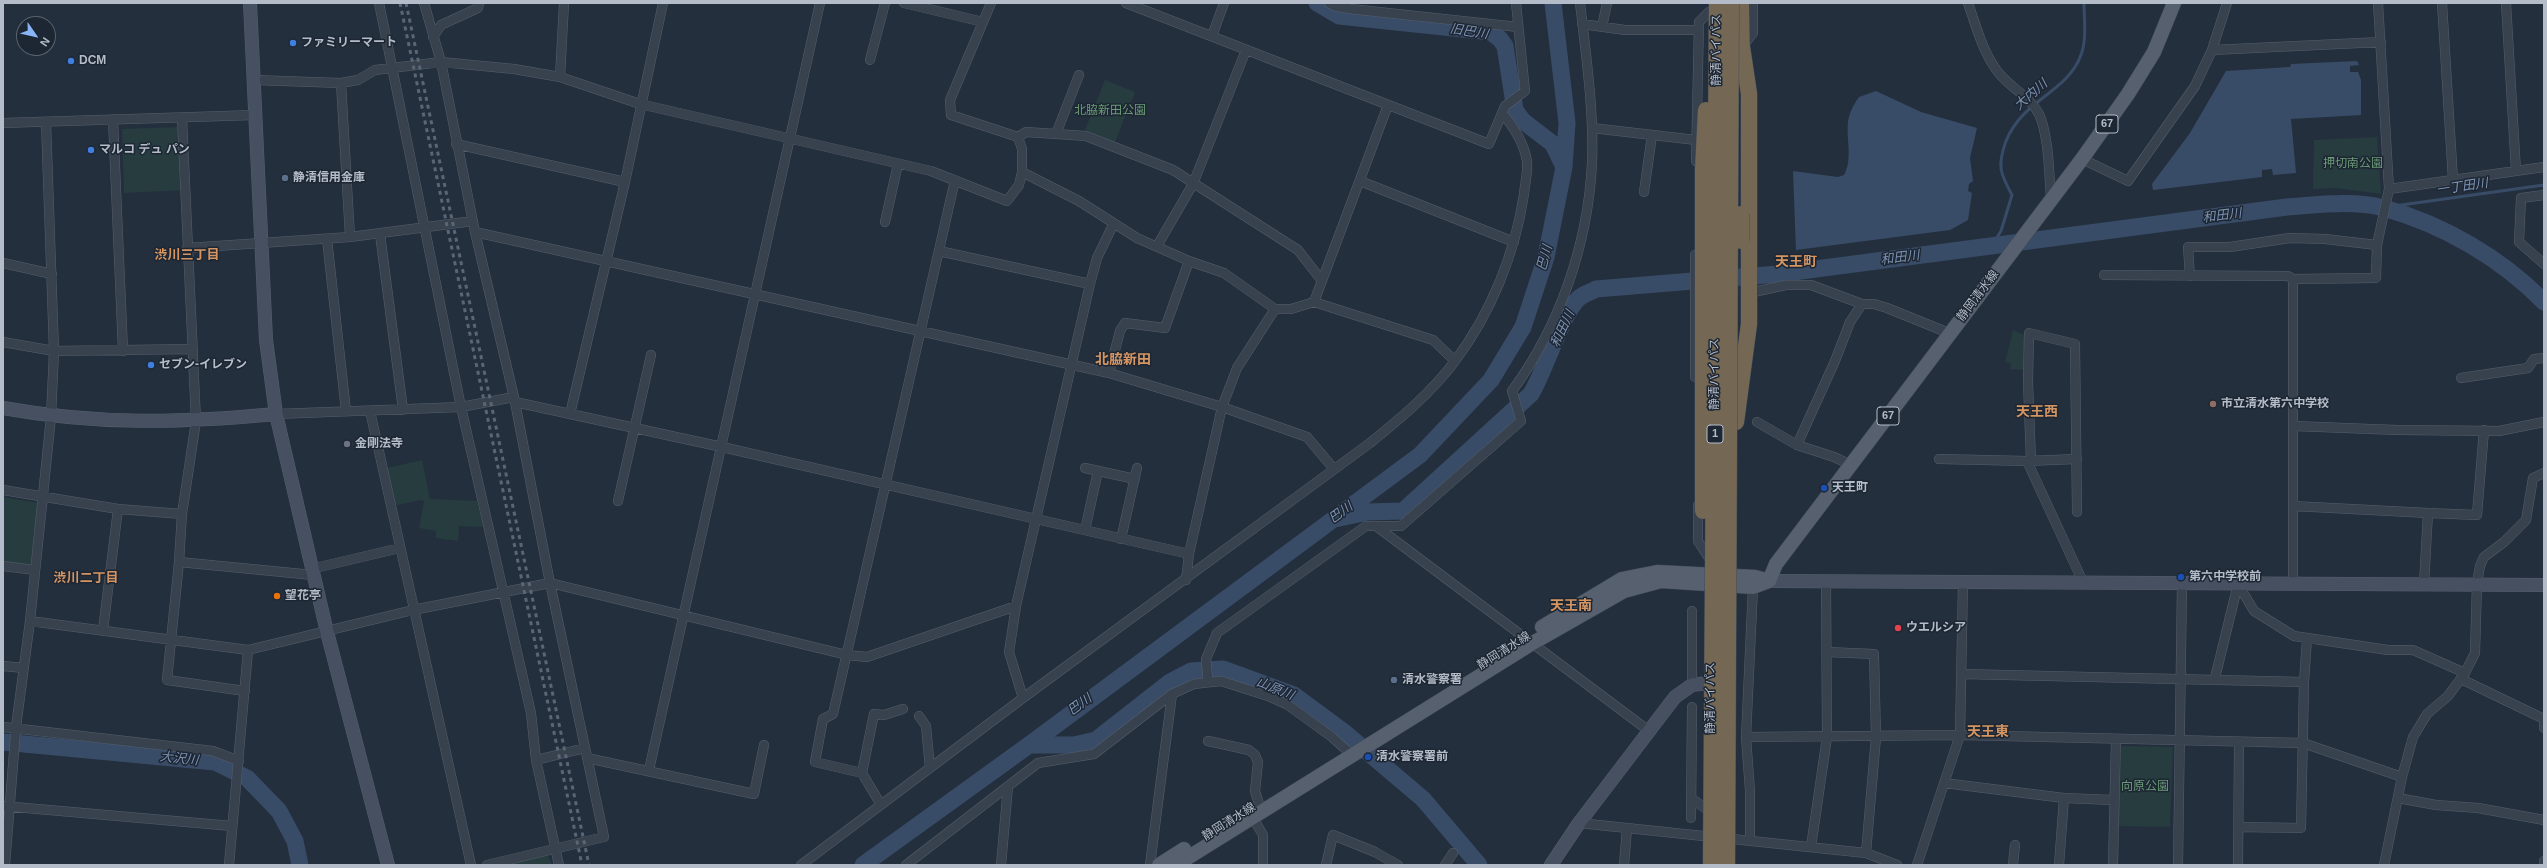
<!DOCTYPE html>
<meta charset="utf-8">
<style>
body{margin:0}
#map{position:relative;width:2547px;height:868px;overflow:hidden;background:#242f3e;font-family:Arial,sans-serif}
canvas{display:block}
.frame{position:absolute;inset:0;border:4px solid #b4bcc9;pointer-events:none}
.north{position:absolute;left:16px;top:16px;width:40px;height:40px;box-sizing:border-box;background:#1d2633;border:1px solid #59626f;border-radius:50%;rotate:124deg;font-size:11px;font-weight:700;line-height:16px;text-align:center;color:#b4bcc9}
.north::after{content:'';display:block;margin:auto;width:14px;height:18px;background:#8ab4f8;clip-path:polygon(50% 0,100% 100%,50% 72%,0 100%)}
</style>
<div id="map">
<canvas width="2547" height="868"></canvas>
<div class="frame"></div>
<div class="north">N</div>
</div>
<script>
const context = document.querySelector('canvas').getContext('2d');
context.lineJoin = 'round';
function fillPath(path, color) { context.fillStyle = color; context.fill(path, 'evenodd'); }
function strokePath(path, color, width, dash) { context.strokeStyle = color; context.lineWidth = width; context.lineCap = dash ? 'butt' : 'round'; context.setLineDash(dash || []); context.stroke(path); }
function drawText(font, color, halo, rows, align = 'center') {
  context.font = font + ' Arial,"Noto Sans JP",sans-serif'; context.lineWidth = 3; context.setLineDash([]); context.textBaseline = 'middle'; context.strokeStyle = halo; context.fillStyle = color; for (const [text, x, y, turn = 0] of rows) {
    context.save(); context.translate(x, y); context.rotate((+turn || 0) * Math.PI / 180); context.textAlign = isNaN(turn) ? turn : align; if (halo) context.strokeText(text, 0, 0); context.fillText(text, 0, 0); context.restore();
  }
}
const green = new Path2D(`
 M1105,80L1135,92L1115,142L1085,130Z
 M180,127L183,190L124,193L122,129Z
 M2377,137L2381,194L2336,188L2313,189L2314,140Z
 M2013,330L2024,335V370L2010,369L2011,363L2005,362Z
 M422,460L430,499L477,501L483,527L459,526L458,541L436,538V531L419,528L424,501L421,500L396,505L387,468Z
 M3,497L39,503L32,569L3,565Z
 M2121,746L2173,747L2170,827L2118,826Z
 M547,854L552,865H502Z`);
const water = new Path2D(`
 M2357,61L2359,65L2350,66V72H2358L2361,80V115L2291,119L2296,173L2273,175L2272,169L2262,170V177L2153,190L2152,184L2190,133L2226,71L2290,67L2291,64Z
 M1876,91L1921,112L1977,128L1970,158L1973,181L1969,184L1968,191L1972,193L1968,220L1950,230L1796,250L1793,171L1838,177L1844,175C1853,159 1846,140 1848,122C1849,113 1854,104 1859,97Z`);
const stream = new Path2D(`
 M2387,207L2544,185
 M1991,247L2001,231L2012,195C2000,173 1997,166 2006,141C2023,99 2067,93 2081,55C2087,39 2084,19 2084,3`);
const river = new Path2D(`
 M1317,3L1339,16L1491,32L1500,39L1505,46L1515,110L1523,121L1553,144L1563,165
 M1335,519L1367,512L1403,511L1531,394C1545,371 1562,313 1579,298C1584,294 1591,292 1596,289L1778,274L2287,207C2317,205 2354,200 2384,208C2444,225 2501,258 2544,302
 M3,742L215,762L247,778L279,811L295,841L300,865
 M1029,745H1074L1096,740L1170,682L1191,671L1223,669L1294,695L1344,732L1423,799L1479,865
 M863,865L1029,745L1420,455L1491,380L1523,327L1546,257L1564,167L1567,123L1553,3`);
const street = new Path2D(`
 M379,3L461,407L531,713L536,760L559,865
 M424,3L441,62L475,232L514,397L550,583L604,837L487,865
 M904,3L983,22
 M991,3L950,100L951,115L1018,137L1026,132L1086,136L1173,170L1298,250L1322,281
 M1126,3L1489,144L1505,106L1525,91L1516,3
 M1329,3L1334,6L1351,9L1518,27
 M1968,3C1976,26 1983,53 1998,72C2010,88 2030,96 2039,114C2049,136 2049,174 2051,198
 M2442,3L2453,180
 M2506,3L2516,171
 M1582,24L1625,30H1699
 M1602,27L1607,3
 M1212,36L1224,3
 M433,37L441,25L478,8L479,3
 M1743,46L1753,33V3
 M2212,50L2381,42
 M870,60L885,3
 M560,77L564,3
 M254,80L341,83L358,80L375,70L441,62L514,69L560,77L640,104L931,171L1007,201L1019,185L1022,172L1079,201L1137,238L1189,261L1224,273L1275,309H1291L1314,302L1388,105
 M341,83L350,237
 M182,118L196,421L182,514L179,562L167,680L245,691
 M113,119L123,351
 M3,123L255,115
 M1592,128L1696,140
 M1056,134L1079,75
 M1018,137L1022,149V172
 M456,144L625,182
 M2082,159L2128,181L2195,86L2212,50L2227,3
 M1696,161L1699,22L1709,12
 M1360,181L1514,242
 M2389,189L2544,167
 M1644,192L1652,135
 M2544,195L2521,198L2519,242L2544,264
 M885,222L898,164
 M475,232L1109,373L1222,407L1307,437L1334,469
 M380,234L403,410
 M327,239L346,411
 M1157,246L1193,184L1246,50
 M187,248L350,237L473,221
 M939,251L1090,284
 M3,263L52,274
 M2104,275L2288,276L2293,279
 M2190,276L2188,247H2230L2290,238L2325,239L2377,245
 M1749,293L1786,285H1811L1862,304H1874L1887,308L1949,333
 M1314,302L1433,340L1455,361
 M3,342L54,351L191,349
 M1109,373L1120,331L1125,323L1165,328L1189,261
 M1695,377V255
 M2461,378L2528,368L2534,359L2544,358
 M515,402L722,447L1189,554
 M370,411L471,865
 M276,414L461,407L514,397
 M570,414L625,182L663,3
 M1757,422L1797,445L1834,457L1851,465
 M2293,426L2397,430L2499,431L2544,422
 M1797,445L1835,361L1850,322L1862,304
 M1939,459L2027,461L2077,459
 M2027,461L2083,582
 M2031,461L2028,382L2029,333L2075,344L2077,512
 M1085,468L1135,479
 M3,490L118,509L182,514
 M618,501L651,355
 M1698,505V541L1711,561
 M2293,506L2428,513L2424,584
 M2428,513L2477,515L2484,430
 M1376,526L1649,731
 M1085,530L1098,471
 M1121,539L1137,468
 M179,562L313,575
 M3,566L35,570
 M311,569L400,548
 M1186,580L1189,554L1222,407L1237,368L1275,309
 M2293,583V279L2376,278L2377,245L2389,189L2378,3
 M1016,606L1009,652L1023,698
 M30,621L248,650L413,610L550,583L847,655L867,657L1016,606L1090,284L1097,258L1113,225
 M103,630L118,509
 M1827,652L1874,654L1876,737L1866,853
 M3,666L24,668
 M1962,674L2304,682
 M2215,678L2238,584L2254,611L2294,636L2388,650H2413L2465,673
 M2461,679L2544,719
 M1208,681L1206,659L1217,633L1366,526H1401L1521,421L1512,391C1560,326 1588,244 1592,163C1594,110 1586,55 1580,3
 M1692,685V611
 M919,716L926,726L930,768
 M2544,719V728
 M3,727L213,751L239,761
 M1746,737L1960,735L2303,743L2402,777
 M1208,741L1249,750L1255,755L1258,762L1255,791L1259,804
 M587,758L754,794L764,745
 M536,760L585,748
 M649,770L820,3
 M862,773L874,714L884,715L903,709
 M1944,783L2064,798L2113,800
 M1691,798L1713,814
 M2398,798L2436,805L2478,808L2544,820
 M881,805L862,773L815,762L823,719L833,714L955,180
 M3,806L232,826
 M1253,818L1263,835V865
 M1691,818L1692,707
 M1579,823L1866,853L1897,865
 M2239,827L2301,828L2304,682L2307,639
 M1750,841V791L1746,737L1753,587
 M1811,847L1827,737L1826,581
 M5,865L16,727L30,621L51,417L54,351L46,122
 M229,865L248,650
 M801,865L1023,698L1370,443C1401,418 1431,393 1455,361C1491,313 1515,254 1524,194C1525,184 1528,172 1527,161C1524,143 1513,126 1502,113
 M906,865L1038,763L1094,754L1172,694L1194,684L1221,681L1268,696L1288,705L1332,737L1353,756
 M1001,865L1008,786
 M1150,865L1172,694
 M1326,865L1333,835L1375,852L1398,865
 M1445,865L1453,853
 M1624,865L1627,828
 M1917,865L1960,735L1963,582
 M2013,865L2015,845
 M2059,865L2064,798
 M2113,865L2116,739
 M2178,865L2182,584
 M2238,865L2239,743
 M2384,865L2402,777L2413,737L2427,714L2448,696L2465,673L2475,653L2477,583L2480,566L2484,557L2504,542L2526,520L2533,478L2544,473
 M2544,865V861`);
const secondary = new Path2D(`
 M250,3L266,340L276,414L327,632L388,865
 M3,408C97,425 181,423 276,414
 M1769,581L2544,585
 M1551,865L1579,823L1675,697L1692,685L1715,682`);
const primary = new Path2D(`
 M1542,627L1622,579L1657,572L1755,577L1769,581
 M1159,865L1184,849
 M1176,865L1531,644L1624,591L1661,581L1753,587L1769,581L1776,564L2082,159L2128,94L2154,52L2174,3`);
const highway = new Path2D(`
 M1741,3L1742,57
 M1736,422L1749,324V94L1742,47`);
const rail = new Path2D(`
 M400,3L582,865
 M406,3L589,865`);
const highwayBridge = new Path2D(`
 M1741,241V214
 M1703,511V170L1706,110
 M1711,865L1717,3
 M1727,865L1731,3`);
const markers = [
 [293,43,4,"#3f7fe0"],
 [71,61,4,"#3f7fe0"],
 [91,150,4,"#3f7fe0"],
 [285,178,4,"#5c6f8a"],
 [151,365,4,"#3f7fe0"],
 [2213,404,4,"#8d6e63"],
 [347,444,4,"#6b7280"],
 [1824,488,4,"#1a4fb4"],
 [2181,577,4,"#1a4fb4"],
 [277,596,4,"#e8710a"],
 [1898,628,4,"#e0444e"],
 [1394,680,4,"#5c6f8a"],
 [1368,757,4,"#1a4fb4"]
];
const shields = [
 [2107,124,22],
 [1888,416,22],
 [1715,434,16]
];
const shieldNames = [
 ["67",2107,124],
 ["67",1888,416],
 ["1",1715,434]
];
const poiNames = [
 ["ファミリーマート",301,43],
 ["DCM",79,61],
 ["マルコ デュ パン",99,150],
 ["静清信用金庫",293,178],
 ["セブン-イレブン",159,365],
 ["市立清水第六中学校",2221,404],
 ["金剛法寺",355,444],
 ["天王町",1832,488],
 ["第六中学校前",2189,577],
 ["望花亭",285,596],
 ["ウエルシア",1906,628],
 ["清水警察署",1402,680],
 ["清水警察署前",1376,757]
];
const streetNames = [
 ["静清バイパス",1717,50,-90],
 ["静岡清水線",1978,296,-53],
 ["静清バイパス",1715,374,-90],
 ["静岡清水線",1504,651,-32],
 ["静清バイパス",1711,698,-90],
 ["静岡清水線",1229,822,-32]
];
const parkNames = [
 ["北脇新田公園",1110,111],
 ["押切南公園",2353,164],
 ["向原公園",2145,787]
];
const waterNames = [
 ["旧巴川",1469,32,9],
 ["大内川",2031,95,-41],
 ["一丁田川",2462,187,-8],
 ["和田川",2222,216,-7],
 ["巴川",1545,258,-75],
 ["和田川",1900,258,-7],
 ["和田川",1563,329,-65],
 ["巴川",1341,513,-36],
 ["山原川",1275,689,22],
 ["巴川",1080,705,-36],
 ["大沢川",179,759,6]
];
const neighbourhoodNames = [
 ["渋川三丁目",187,255],
 ["渋川二丁目",86,578]
];
const quarterNames = [
 ["天王町",1796,262],
 ["北脇新田",1123,360],
 ["天王西",2037,412],
 ["天王南",1571,606],
 ["天王東",1988,732]
];
fillPath(green, '#263c3f');
fillPath(water, '#394c67');
strokePath(stream, '#394c67', 3);
strokePath(river, '#394c67', 17);
strokePath(street, '#565f6c', 10);
strokePath(secondary, '#565f6c', 14);
strokePath(primary, '#414a57', 15);
strokePath(highway, '#434c59', 17);
strokePath(street, '#38414e', 9);
strokePath(secondary, '#465061', 13);
strokePath(primary, '#56606e', 14);
strokePath(highway, '#746855', 16);
strokePath(rail, '#5a6575', 3, [4, 4]);
strokePath(highwayBridge, '#434c59', 17, []);
strokePath(highwayBridge, '#746855', 16);
for (const [x, y, r, color] of markers) { const dot = new Path2D(); dot.arc(x, y, r, 0, 2 * Math.PI); context.fillStyle = color; context.fill(dot); strokePath(dot, '#1d2633', 1.5); }
for (const [x, y, w] of shields) { const box = new Path2D(); box.roundRect(x - w / 2, y - 9, w, 18, 3); context.fillStyle = '#1d2633'; context.fill(box); strokePath(box, '#b4bcc9', 1); }
drawText('bold 11px', '#b4bcc9', null, shieldNames);
drawText('bold 12px', '#b4bcc9', '#1d2633', poiNames, 'left');
drawText('12px', '#b4bcc9', '#1d2633', streetNames);
drawText('12px', '#6b9a76', '#1d2633', parkNames);
drawText('italic 13px', '#7c92b1', '#1d2633', waterNames);
drawText('bold 13px', '#d59563', '#1d2633', neighbourhoodNames);
drawText('bold 14px', '#d59563', '#1d2633', quarterNames);
</script>
